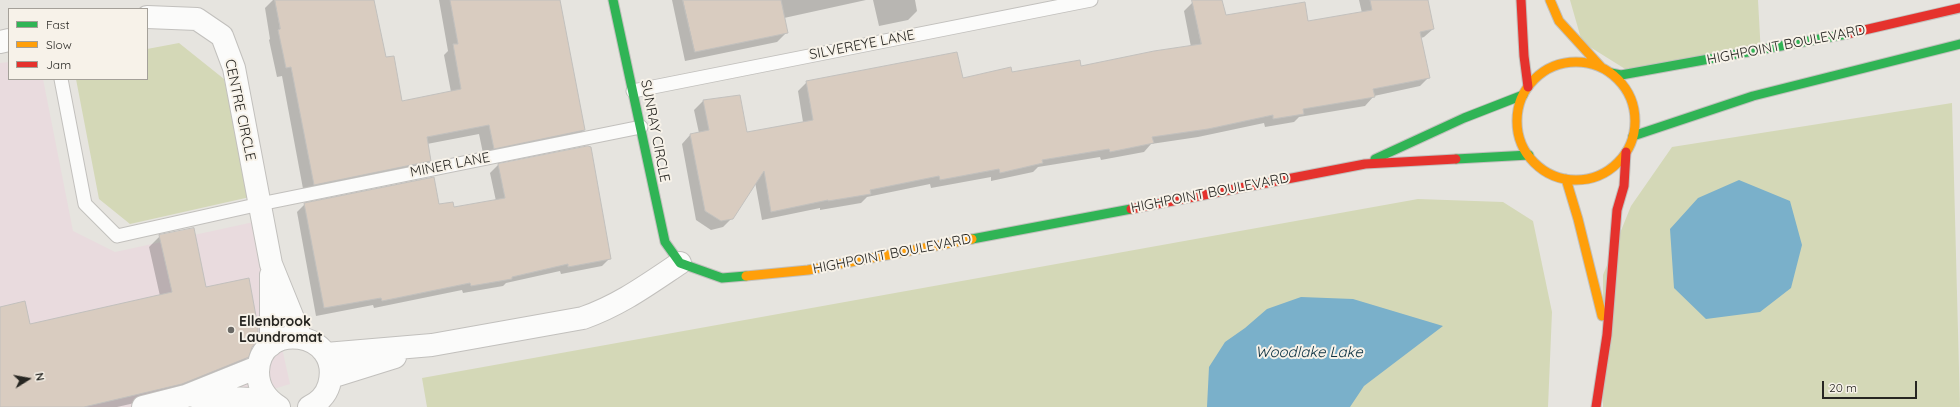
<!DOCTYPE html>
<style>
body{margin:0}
#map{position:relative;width:1960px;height:407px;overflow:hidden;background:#e6e4df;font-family:Quicksand,sans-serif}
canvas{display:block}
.legend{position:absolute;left:8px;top:8px;width:140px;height:72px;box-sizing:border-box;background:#f7f2e9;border:1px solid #a4a099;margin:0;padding:5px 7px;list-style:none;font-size:12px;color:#272622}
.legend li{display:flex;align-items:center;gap:8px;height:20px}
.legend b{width:20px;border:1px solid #a4a099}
.north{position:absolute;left:8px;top:359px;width:40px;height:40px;-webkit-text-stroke:3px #f7f2e9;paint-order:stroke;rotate:79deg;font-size:11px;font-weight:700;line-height:16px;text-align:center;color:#272622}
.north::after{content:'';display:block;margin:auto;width:14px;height:18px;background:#272622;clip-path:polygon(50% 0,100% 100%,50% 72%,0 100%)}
.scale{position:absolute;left:1822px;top:381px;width:95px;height:18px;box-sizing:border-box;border:2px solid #272622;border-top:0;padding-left:5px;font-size:12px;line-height:14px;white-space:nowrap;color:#272622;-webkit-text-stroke:3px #f7f2e9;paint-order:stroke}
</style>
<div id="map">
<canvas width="1960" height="407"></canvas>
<ul class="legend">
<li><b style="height:5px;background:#30b455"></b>Fast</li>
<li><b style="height:5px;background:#ff9f0a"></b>Slow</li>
<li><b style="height:5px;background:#e5322d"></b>Jam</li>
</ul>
<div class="north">N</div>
<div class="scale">20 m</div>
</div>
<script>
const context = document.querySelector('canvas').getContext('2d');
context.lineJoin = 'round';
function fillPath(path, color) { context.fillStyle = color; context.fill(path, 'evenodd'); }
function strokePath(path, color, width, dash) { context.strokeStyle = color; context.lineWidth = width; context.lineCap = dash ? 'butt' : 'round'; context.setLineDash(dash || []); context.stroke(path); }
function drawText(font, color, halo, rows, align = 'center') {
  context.font = font + ' Quicksand,sans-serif'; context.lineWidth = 4; context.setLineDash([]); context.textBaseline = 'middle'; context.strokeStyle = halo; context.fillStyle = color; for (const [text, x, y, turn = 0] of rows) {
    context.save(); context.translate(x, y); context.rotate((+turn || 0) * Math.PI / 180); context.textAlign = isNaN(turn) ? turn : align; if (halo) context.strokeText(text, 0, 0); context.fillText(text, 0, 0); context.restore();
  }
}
const commercial = new Path2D(`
 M9,62V79H43L73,231L115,252L254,222L290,384L214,407H0V63Z`);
const green = new Path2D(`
 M1570,0H1758L1761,55L1638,77L1582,42Z
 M179,43L224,79L250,197L130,224L99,199L76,79H147V49Z
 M1952,103L1960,407H1603V275L1631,206L1672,147Z
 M1418,199L1503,202L1533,221L1552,312L1548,407H427L422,378Z`);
const water = new Path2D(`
 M1739,180L1790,201L1802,245L1791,288L1760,312L1706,319L1674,288L1670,229L1698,198Z
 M1301,297L1353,299L1443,326L1364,386L1350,407H1207L1209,367L1225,342L1245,328L1267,309Z`);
const shadow = new Path2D(`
 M273,0H366L401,102L451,92L444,55L448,51L439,0H549L584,130L574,140L484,158L479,134L427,144L430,161L420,171L304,194L282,76L277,77L269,40L270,39L265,8Z
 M672,0H866L784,18L787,32L777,42L685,61Z
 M873,0H915L917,11L908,20L879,26Z
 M1205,0H1221L1225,16L1307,22L1362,13L1359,0H1427L1433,29L1424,37L1421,38L1429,77L1420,86L1374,96L1365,106L1299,117L1294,122L1265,127L1264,123L1198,137L1151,144L1144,152L1101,160L1100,157L1038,167L1033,172L991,181V177L931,188L930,184L867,197L861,203L820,210V208L762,220L755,182L732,218L723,227L711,230L696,220L682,144L690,135L699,133L694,110L703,101L739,96L746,133L803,122L798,91L807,82L962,80L1011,73L1080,67L1191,47L1184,11L1193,2Z
 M590,148L610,258L602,266L561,274L560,271L506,283L503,286L463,293L462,290L374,308L373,305L316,316L297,212L305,204L438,205L453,208L496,201L490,173L498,165Z
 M160,236L206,288L251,347L248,357L236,368L170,395L117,407H0V308L30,325L160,296L149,247Z`);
const building = new Path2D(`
 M275,0H374L386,57L394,56L402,101L461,89L453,44H458L450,0H560L585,130L494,149L489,125L427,137L431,161L314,185L291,67L286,68L278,30L280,29Z
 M683,0H781L788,33L695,52Z
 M1192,0H1222L1226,15L1305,2L1308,21L1372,10L1370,0H1428L1434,29L1420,32L1430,78L1373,89L1375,97L1303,109L1304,114L1273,119V115L1208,129L1152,137L1154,143L1110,152L1109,149L1042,160L1043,163L1000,173L999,169L940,180L939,176L870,190L871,194L828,201V200L771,212L764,171L733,219L721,221L705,211L690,134L709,130L703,100L740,95L747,132L813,120L806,81L957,52L963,78L1011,67L1012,72L1080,60L1081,66L1154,51L1201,44Z
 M588,146L591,147L611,259L568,267V264L512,277V279L471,286L470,283L382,301L381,298L324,308L304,203L434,177L439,204L453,202L454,207L505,198L498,164Z
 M194,228L206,287L249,278L258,327V340L252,347L249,357L182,384L84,407H0V307L25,301L30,324L172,292L159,235Z`);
const lane = new Path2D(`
 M61,79L85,204L117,236L260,204L641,127
 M633,91L1091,0`);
const street = new Path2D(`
 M147,17L197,19L222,36L234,68L271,264L301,338
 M0,42L9,40
 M271,345V275
 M326,354L432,345L583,318C620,305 647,285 680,263
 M331,377L395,357
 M193,396L269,400
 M143,407L186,396L258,367
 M279,407C266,399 258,388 258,372C259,319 344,330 329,385C326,395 318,403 309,407`);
const fast = new Path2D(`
 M613,0L665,242L680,263L722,278L746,276
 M1611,73L1621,75L1847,34
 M1633,136L1753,96L1960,44
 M1375,159L1464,118L1523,95
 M1456,159L1529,155
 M972,239L1131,209`);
const slow = new Path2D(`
 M1550,0L1559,21L1601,67
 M1517 121a59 59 0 1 1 118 0a59 59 0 1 1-118 0Z
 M1566,179L1578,219L1602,316
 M746,276L808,270L972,239`);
const jam = new Path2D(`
 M1521,0L1524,56L1528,87
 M1847,34L1960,8
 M1131,209L1365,164L1456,159
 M1596,407L1607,335L1617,210L1624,186L1626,152`);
const markers = [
 [231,330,4,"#6a6864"]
];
const streetNames = [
 ["SILVEREYE LANE",862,45,-11],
 ["HIGHPOINT BOULEVARD",1786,45,-11],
 ["CENTRE CIRCLE",240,110,78],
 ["SUNRAY CIRCLE",655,131,79],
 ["MINER LANE",450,165,-11],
 ["HIGHPOINT BOULEVARD",1210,193,-11],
 ["HIGHPOINT BOULEVARD",892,254,-11]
];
const poiNames = [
 ["Ellenbrook",239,322],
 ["Laundromat",239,338]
];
const waterNames = [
 ["Woodlake Lake",1309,352]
];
fillPath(commercial, '#e9dbde');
fillPath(green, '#d4d8b7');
fillPath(water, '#7ab0ca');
fillPath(shadow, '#0003');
fillPath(building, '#d9ccc0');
strokePath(building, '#c2c0bd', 1);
strokePath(lane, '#c2c0bd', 15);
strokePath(street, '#c2c0bd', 24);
strokePath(fast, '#c2c0bd', 11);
strokePath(slow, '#c2c0bd', 11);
strokePath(jam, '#c2c0bd', 11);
strokePath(lane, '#fbfbfa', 13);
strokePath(street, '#fbfbfa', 22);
strokePath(fast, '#30b455', 9);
strokePath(slow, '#ff9f0a', 9);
strokePath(jam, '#e5322d', 9);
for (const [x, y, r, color] of markers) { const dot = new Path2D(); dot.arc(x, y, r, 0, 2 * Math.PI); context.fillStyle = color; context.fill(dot); strokePath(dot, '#f7f2e9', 1.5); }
drawText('14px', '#272622', '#f7f2e9', streetNames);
drawText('bold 14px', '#272622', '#f7f2e9', poiNames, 'left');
drawText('italic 15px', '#0c3141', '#f7f2e9', waterNames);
</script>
